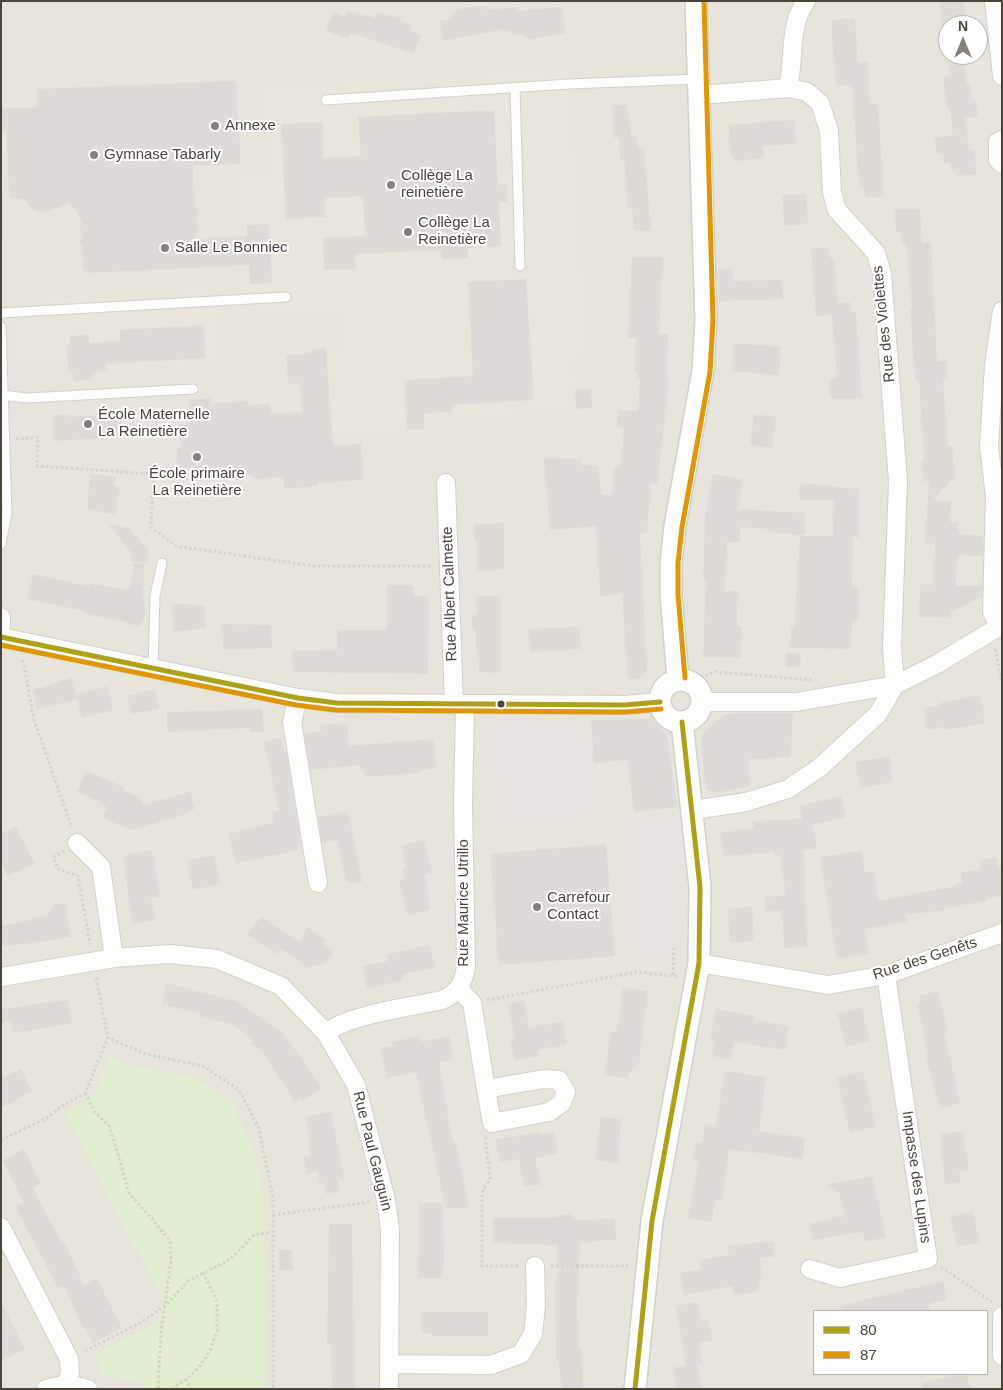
<!DOCTYPE html>
<meta charset="utf-8">
<style>
body{margin:0}
#map{position:relative;width:1003px;height:1390px;overflow:hidden;background:#f4f2ee;font-family:Arial,sans-serif}
canvas{display:block}
.frame{position:absolute;inset:0;border:2px solid #4b4439;pointer-events:none}
.legend{position:absolute;left:813px;top:1310px;width:175px;height:65px;box-sizing:border-box;background:#fff;border:1px solid #b7b4b0;margin:0;padding:6px 9px;list-style:none;font-size:15px;color:#4b4439}
.legend li{display:flex;align-items:center;gap:10px;height:25px}
.legend b{width:25px;border:1px solid #b7b4b0}
.north{position:absolute;left:938px;top:15px;width:50px;height:50px;box-sizing:border-box;background:#fff;border:1px solid #b7b4b0;border-radius:50%;rotate:0deg;font-size:14px;font-weight:700;line-height:20px;text-align:center;color:#4b4439}
.north::after{content:'';display:block;margin:auto;width:18px;height:22px;background:#868178;clip-path:polygon(50% 0,100% 100%,50% 72%,0 100%)}
</style>
<div id="map">
<canvas width="1003" height="1390"></canvas>
<div class="frame"></div>
<ul class="legend">
<li><b style="height:6px;background:#aea11a"></b>80</li>
<li><b style="height:6px;background:#dd9709"></b>87</li>
</ul>
<div class="north">N</div>
</div>
<script>
const context = document.querySelector('canvas').getContext('2d');
context.lineJoin = 'round';
function fillPath(path, color) { context.fillStyle = color; context.fill(path, 'evenodd'); }
function strokePath(path, color, width, dash) { context.strokeStyle = color; context.lineWidth = width; context.lineCap = dash ? 'butt' : 'round'; context.setLineDash(dash || []); context.stroke(path); }
function drawText(font, color, halo, rows, align = 'center') {
  context.font = font + ' Arial,sans-serif'; context.lineWidth = 4; context.setLineDash([]); context.textBaseline = 'middle'; context.strokeStyle = halo; context.fillStyle = color; for (const [text, x, y, turn = 0] of rows) {
    context.save(); context.translate(x, y); context.rotate((+turn || 0) * Math.PI / 180); context.textAlign = isNaN(turn) ? turn : align; if (halo) context.strokeText(text, 0, 0); context.fillText(text, 0, 0); context.restore();
  }
}
const residential = new Path2D(`
 M1,1H1002V1389H1ZM948,25H978V55H948ZM814,1311H987V1374H814Z`);
const education = new Path2D(`
 M568,69L588,355H573L576,409L453,418L452,412L425,414V429L415,430V436H407L406,430L332,433L326,348L346,347L343,312L218,316L221,364L112,369L113,357L17,362V300L239,287L234,177L268,174L264,87Z`);
const green = new Path2D(`
 M111,1055L124,1064L199,1079L234,1106L253,1149L264,1198L265,1389H144L142,1383L101,1374L95,1355L156,1323L164,1302L64,1112L93,1096Z`);
const parking = new Path2D(`
 M1,164L6,256L1,257Z
 M495,720H584L595,819L490,828L482,734Z
 M674,812L680,882L681,957L631,962L618,817Z`);
const building = new Path2D(`
 M939,1H964L967,25H943Z
 M475,6L476,8L486,6L487,10L517,7L518,11L561,7L566,33L528,39L520,34L512,36L511,30L505,32L504,29L443,41L440,21L453,19L451,12Z
 M347,10L376,18L378,13L402,18L401,21L411,24L409,30L421,35L414,54L357,35H350L348,39L326,31L333,12L345,16Z
 M855,18L858,63L868,62L870,104H878L884,196L865,198L864,187H859L852,84L836,86L831,20Z
 M947,55H963L967,84L970,83L972,101L976,100L978,116L965,118L969,150L974,149L977,174L957,176L956,171H951L950,162L944,163L943,153L937,154L934,138L953,135L950,110L947,108L943,76L950,75Z
 M236,81L241,164L193,166L194,204L199,213L196,218L199,224L194,239L247,236V225L269,224L272,283L250,284L249,265L85,273L81,266L84,260L81,253L84,248L80,242L83,236L79,230L82,223L75,208H71L70,203L42,213L32,209L23,199H14L9,196L6,131H1V109L38,107L37,89Z
 M612,105H626V113H629L631,136H637L638,149H644L651,230L634,231L632,208H627L625,161H620L619,138H614Z
 M494,110L498,185L506,184L507,202H499L501,246L468,248V258L442,259L441,250L355,254L356,269L324,270L323,238L365,236L363,196L325,198L326,217L286,219L281,124L322,122L323,158L361,156L358,117Z
 M794,120L796,144L763,146L764,157L746,160L737,161L730,155L729,125Z
 M806,194L808,224L784,226L782,195Z
 M920,209L922,243L931,242L937,362L946,361L947,379H943L948,446H952L955,477L932,500L951,502L950,522H958V534L983,536V556L957,555L956,586H982V597L951,612V618L919,617L920,584L933,585L935,544L925,543L929,481H923L921,460H924L919,380L915,381L910,308H912L906,243H902V232H896L895,210Z
 M829,247L830,258H834L838,303L850,302L851,312H856L862,398L835,399L830,395L829,379L837,378L832,315L816,316L811,249Z
 M632,257H663L659,334H668L667,375L669,383L657,484H651L647,533H640L647,670L640,678L628,679L622,594L600,596L596,526L550,530L544,458L581,459V465L598,466L601,495H612L614,467H621L624,428L617,427L618,410L638,411L640,378H637V373H634L636,338H628Z
 M718,269H733L734,281L782,280L783,299L719,301Z
 M526,279L534,400L452,405V412L424,413L425,429L407,430L404,380L473,376L468,282Z
 M204,325L206,358L106,364L107,371L92,372L93,380L73,381V372L69,373L66,344H70V336L89,335V343L120,341V330Z
 M734,343L781,347L779,375L732,371Z
 M326,348L333,446L361,444L363,480L318,483V486L284,489V477L253,479V475L235,476L234,466L178,470L177,448L181,447L179,424L191,423L190,399L211,398V404L248,401V405L270,404L271,414L302,412L300,383L288,384L286,355L311,354L310,350Z
 M591,389L592,408L576,409L575,390Z
 M106,412H122L123,437L54,441L53,415L70,414V417L105,415Z
 M754,414L776,417L772,448L750,445Z
 M90,474L116,477L114,486L119,487L116,515L87,509Z
 M712,474L743,479L738,509L806,513L805,535L769,532V529L740,527V542H727L725,591H738L737,626H742L741,658L703,657L706,581L703,580L705,519Z
 M800,483L859,489V538L853,537L852,587H859L858,620H852L851,649L790,648L791,628H794L800,536H833L834,500H799Z
 M504,523V569L478,571L477,541H474V525Z
 M109,525L129,528L149,551L147,563L130,561L131,552Z
 M134,563L144,564L143,598L146,611L140,627L118,620L85,614V611L27,599L33,574L90,587V584L130,590Z
 M387,585H414V596H429L428,674L293,672L292,651L337,650V630H387Z
 M476,596H501V673L479,672L478,649H476V632L472,626V615H477Z
 M172,603L205,606L206,628L173,632Z
 M222,624L271,625L272,648L223,650Z
 M579,627L581,649L531,652L529,629Z
 M786,653L801,654L800,667H786Z
 M72,678L76,694L108,686L113,710L82,718L77,700L37,709L33,690Z
 M155,689L159,708L132,714L127,696Z
 M980,695L985,723L944,730V727L927,730L924,709L940,705V703Z
 M262,709L264,732H250L249,728L167,732V712Z
 M793,713L791,757L748,759L751,786L716,793L706,790L701,745L703,734L724,714Z
 M651,719L667,736L677,807L634,812L627,760L594,763L591,720Z
 M347,723L349,746L433,739L437,768L418,771V773L364,777V770H361L360,765L310,770L304,733L321,732L320,725Z
 M281,738L285,753L286,752L301,846L297,847L298,850L236,863L229,834L275,822L272,812L279,810L264,742Z
 M889,756L892,782L860,788L856,762Z
 M86,771L124,787L123,790L141,798L143,805L190,792L195,809L187,812V814L132,830L102,818L107,807L98,804L99,801L77,792Z
 M841,796L846,817L813,824L817,849L804,850L807,947L784,948L782,910L766,912L765,897L786,895L780,855L775,856L774,852L723,856L721,833L754,828L753,821L802,819L800,806Z
 M348,811L354,840L362,882L347,883L337,840L322,843L318,817Z
 M16,827L35,864L7,876L1,862V833Z
 M424,840L432,873L425,874L430,910L407,915L399,880L405,879L403,869L406,868L401,846Z
 M606,844L615,956L499,965L490,854Z
 M152,850L159,889L160,897L151,898L155,920L132,924L123,856Z
 M862,851L865,872L874,871L878,901L957,886L956,884L962,883L961,872L980,869L979,860L997,857L998,868L1002,867V896L986,898V901L944,908V910L906,915L907,922L865,929L869,954L837,959L820,857Z
 M214,855L220,884L193,890L187,861Z
 M65,903L71,937L3,947L1,926L31,920V918L47,915L54,904Z
 M752,907L754,941L730,943L728,909Z
 M261,917L299,941L308,928L326,940L323,944L334,951L326,963L308,967L281,949L278,954L247,935Z
 M430,945L435,968L402,974L403,980L367,989L363,966L388,961L387,954Z
 M167,983L238,1002L283,1033L322,1088L302,1101V1098L295,1102L263,1053L251,1043L254,1040L232,1024L200,1017L201,1014L162,1004Z
 M623,988L648,991L639,1064L629,1073L628,1078L605,1075L611,1031L617,1032Z
 M938,991L948,1031L944,1032L960,1103L940,1108L925,1054L928,1053L917,1004L920,1003L919,996Z
 M68,1000L72,1023L13,1033L11,1021L1,1023V1009Z
 M524,1000L529,1028L563,1021L567,1044L538,1050L539,1056L515,1061L510,1039L515,1038L508,1004Z
 M861,1008L870,1041L846,1046L837,1014Z
 M716,1009L755,1016L754,1020L789,1026L785,1050L734,1041L731,1059L712,1056L715,1041L710,1040Z
 M419,1036L420,1042L449,1036L453,1059L439,1062L451,1136L456,1144L469,1208H446L416,1072L387,1078L381,1048L393,1046L392,1042Z
 M21,1069L32,1091L1,1108V1079Z
 M725,1071L766,1077L759,1131L805,1138L803,1159L729,1149L722,1201L715,1199L712,1222L688,1218L699,1162L693,1161L696,1142L702,1143L705,1124L716,1126Z
 M863,1071L876,1126L850,1133L837,1078Z
 M331,1112L344,1179L338,1180L340,1191L326,1194L324,1183L319,1184L317,1172L307,1174L303,1157L310,1156L309,1147H311L306,1117Z
 M601,1117L621,1119L618,1163L595,1160Z
 M963,1131L969,1170L959,1171L960,1182L945,1184L940,1134Z
 M539,1132L540,1135L554,1132L558,1153L535,1158L541,1185L524,1186L519,1159L500,1162L495,1140Z
 M24,1149L40,1184L33,1188L62,1244L65,1243L84,1285L97,1278L122,1328L93,1343L85,1327L83,1328L64,1286L58,1288L19,1214L16,1206L23,1202L3,1160Z
 M872,1177L886,1237L865,1242L863,1232L813,1240L809,1223L845,1216L839,1193L825,1184Z
 M419,1203H443L444,1266H442V1278H418Z
 M972,1211L980,1242L957,1247L950,1217Z
 M572,1214V1220L615,1219L616,1240L590,1241V1243H580L577,1309L579,1350H582L583,1389H562L558,1360L556,1359L555,1279H558V1245L493,1243V1218H558L562,1215Z
 M329,1224H352L355,1389H332L331,1344H327Z
 M774,1241V1257L760,1258L762,1278L758,1282L759,1291L734,1295L732,1286L684,1295L680,1273L701,1269L700,1260L729,1255L727,1246Z
 M279,1250H292L293,1270H279Z
 M943,1281L947,1299L928,1304L930,1311H841L840,1306Z
 M1,1301L25,1349L1,1361Z
 M697,1302L701,1321L709,1320L713,1340L699,1343L703,1363L697,1364L702,1389H677L673,1368L686,1365L676,1306Z
 M422,1312H488V1336H431V1333H422Z
 M960,1374H967L970,1389H922L921,1383Z`);
const path = new Path2D(`
 M16,439L38,437L37,466L153,474L151,527L176,546L313,566H432
 M995,649L1002,683
 M23,660L34,720L72,828
 M696,679L715,672L813,680
 M64,851L53,857L58,869L78,876L90,944
 M673,975L674,947
 M96,978L108,1038
 M487,1000L637,972L678,976
 M85,1093L95,1112L110,1127L129,1193L170,1240L171,1260L161,1333L158,1389
 M485,1137L490,1179L482,1192V1266H518
 M1,1140L47,1118L60,1107L85,1093L108,1038L146,1054L203,1066L239,1090L259,1129L273,1198V1389
 M273,1215L370,1202
 M551,1266H628
 M941,1267L992,1302
 M85,1351L140,1323L166,1305L188,1281L231,1259L254,1235L273,1232
 M186,1379L191,1389
 M172,1389L195,1372L209,1353L217,1331V1301L203,1273`);
const service = new Path2D(`
 M515,87L520,266
 M326,100L569,84L699,79
 M1,313L286,297
 M1,327L7,513L1,544
 M1,395L28,398L193,389
 M153,667L155,596L162,563`);
const minor = new Path2D(`
 M994,1L1002,76
 M788,88C795,58 788,27 806,1
 M700,93L712,94L790,88L807,92L820,103L829,131L832,192L837,210L876,253L882,274L898,481L892,649L895,685
 M1002,140L998,142V160L1002,164
 M446,483L454,705
 M1,617V627
 M999,626L992,612L995,496L989,447L994,365L1002,311
 M1,637L298,698L337,703L625,705L660,702
 M298,698L292,722L318,883
 M703,702H796L895,685L937,664L1002,625
 M693,810L746,802L788,789L819,768L878,714L895,685
 M77,843L101,867L114,958
 M699,963L828,985L886,975L1002,933
 M1,977L114,958L170,954L217,959L281,986L326,1033L356,1085L386,1200L390,1230L389,1389
 M459,989L472,1003L486,1089L544,1079L559,1080L566,1092L562,1103L549,1112L492,1123L486,1089
 M326,1033C349,1014 412,1007 442,1000C458,993 463,984 466,967L463,805L465,705
 M1,1227L69,1359L70,1372L67,1384
 M810,1269L840,1278L928,1259L886,975
 M1002,1316V1356
 M389,1364L491,1365L521,1354L533,1334L536,1306L535,1266
 M46,1389L67,1384L88,1389`);
const tertiary = new Path2D(`
 M678,679L671,594V563L675,526L703,371L706,320L696,1
 M660 701a21 21 0 1 1 42 0a21 21 0 1 1-42 0Z
 M635,1389L652,1221L699,963L700,887L682,722`);
const bus1 = new Path2D(`
 M1,637L298,698L337,703L625,705L660,702
 M635,1389L652,1221L699,963L700,887L682,722`);
const bus2 = new Path2D(`
 M1,645L296,705L336,710L625,712L661,709
 M685,678L678,594V563L682,527L710,372L713,320L704,1`);
const markers = [
 [215,126,5,"#868178"],
 [94,155,5,"#868178"],
 [391,185,5,"#868178"],
 [408,232,5,"#868178"],
 [165,248,5,"#868178"],
 [88,424,5,"#868178"],
 [197,457,5,"#868178"],
 [501,704,4.5,"#4b4439"],
 [537,907,5,"#868178"]
];
const poiNames = [
 ["Annexe",225,126],
 ["Gymnase Tabarly",104,155],
 ["Collège La",401,176],
 ["reinetière",401,193],
 ["Collège La",418,223],
 ["Reinetière",418,240],
 ["Salle Le Bonniec",175,248],
 ["École Maternelle",98,415],
 ["La Reinetière",98,432],
 ["École primaire",197,474,"center"],
 ["La Reinetière",197,491,"center"],
 ["Carrefour",547,898],
 ["Contact",547,915]
];
const streetNames = [
 ["Rue des Violettes",884,324,-96],
 ["Rue Albert Calmette",450,594,-92],
 ["Rue Maurice Utrillo",464,903,-90],
 ["Rue des Genêts",925,959,-18],
 ["Rue Paul Gauguin",372,1151,76],
 ["Impasse des Lupins",916,1177,82]
];
fillPath(residential, '#e7e4dc');
fillPath(education, '#eae5da');
fillPath(green, '#e1eecf');
fillPath(parking, '#e6e3df');
fillPath(building, '#dedbd6');
strokePath(service, '#d2d0cb', 11);
strokePath(minor, '#d2d0cb', 20);
strokePath(tertiary, '#d2d0cb', 24);
strokePath(path, '#d3d2cc', 3, [2.5, 2.5]);
strokePath(service, '#fdfdfc', 9);
strokePath(minor, '#fdfdfc', 18);
strokePath(tertiary, '#fdfdfc', 21);
strokePath(bus1, '#aea11a', 5);
strokePath(bus2, '#dd9709', 5);
for (const [x, y, r, color] of markers) { const dot = new Path2D(); dot.arc(x, y, r, 0, 2 * Math.PI); context.fillStyle = color; context.fill(dot); strokePath(dot, '#fff', 2); }
drawText('15px', '#4b4439', '#fff', poiNames, 'left');
drawText('15px', '#4b4439', '#fff', streetNames);
</script>
